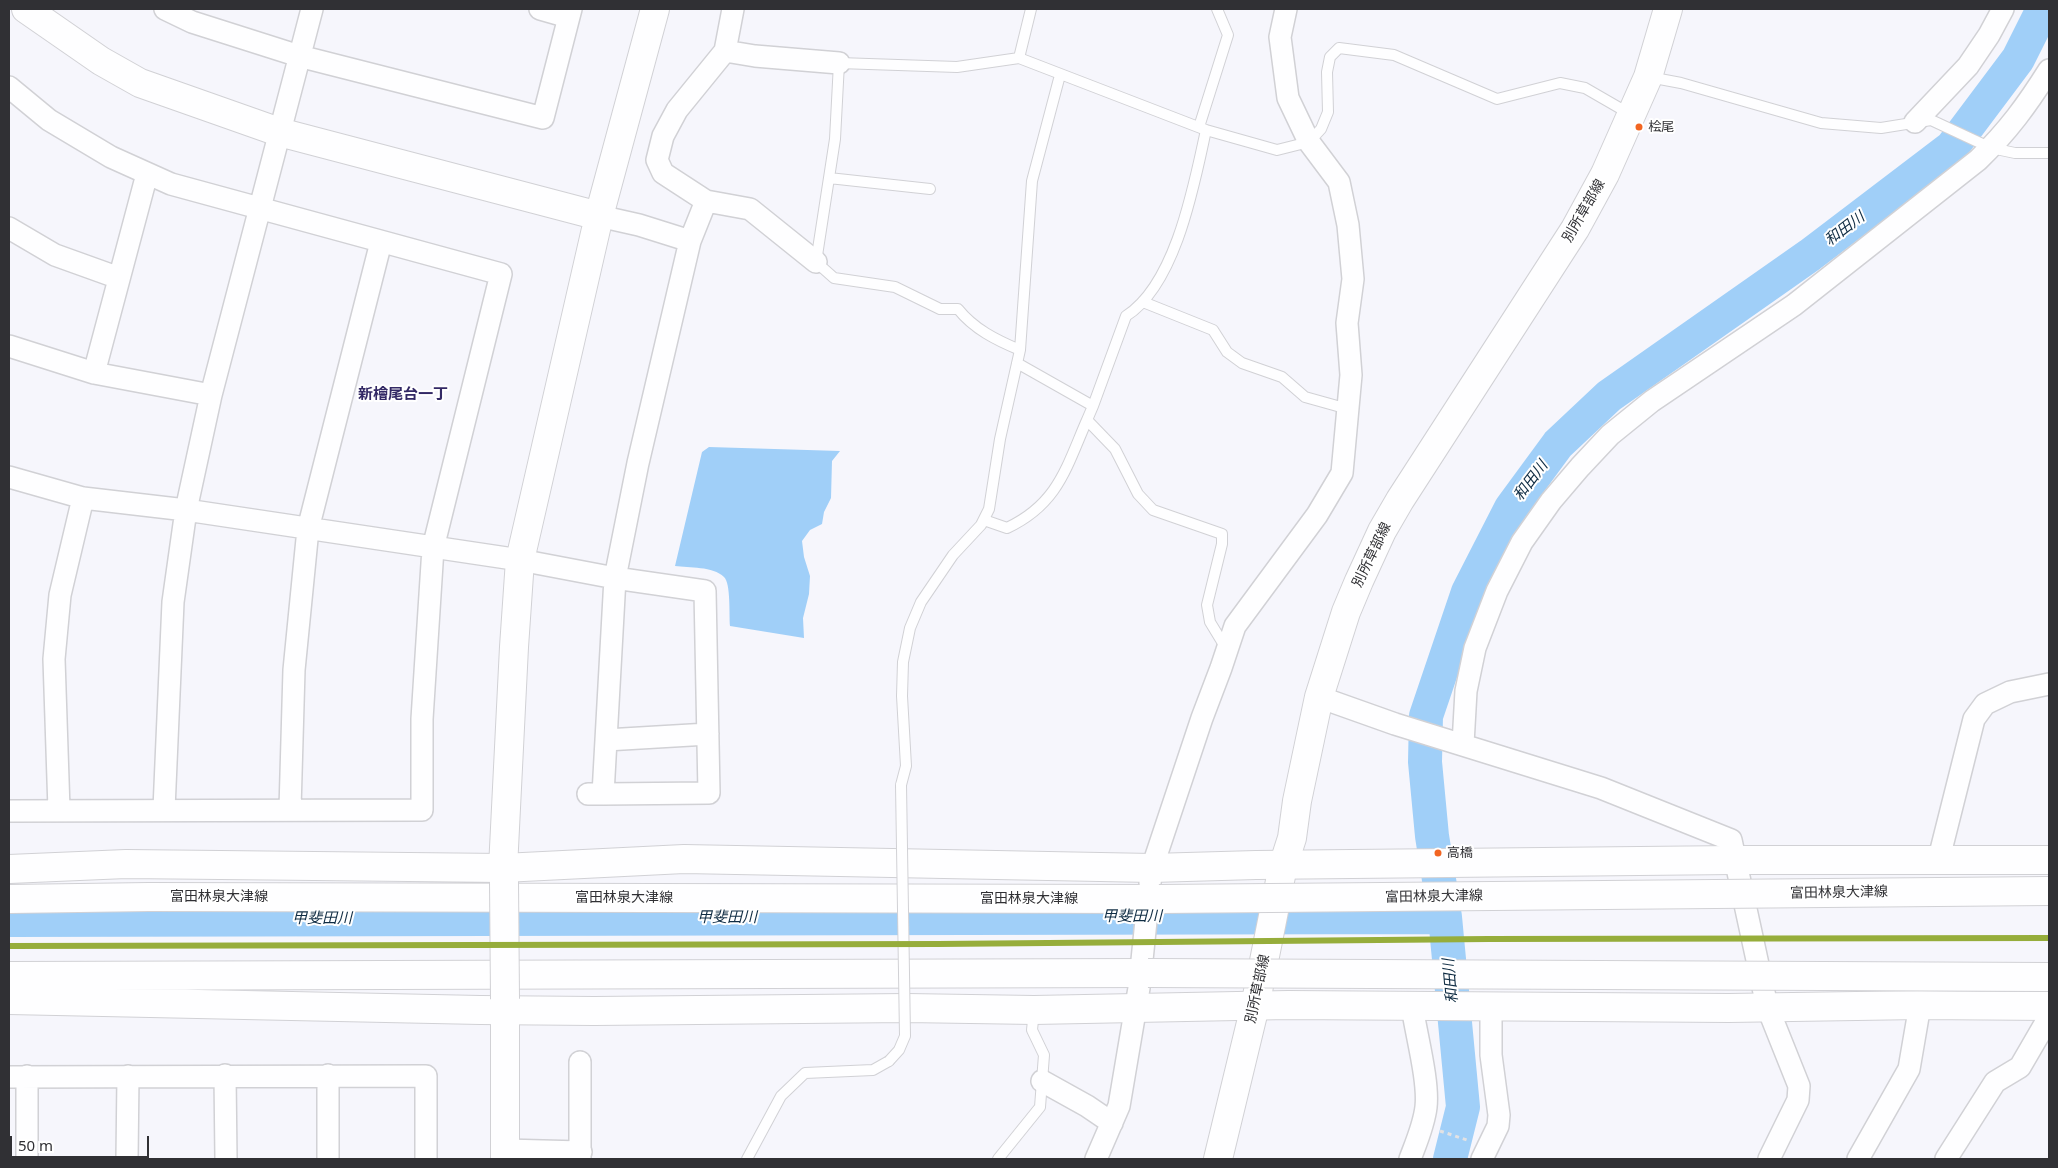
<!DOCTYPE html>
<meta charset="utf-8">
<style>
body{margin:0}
#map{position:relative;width:2058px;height:1168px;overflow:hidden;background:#f6f6fc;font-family:"Noto Sans",sans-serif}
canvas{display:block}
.frame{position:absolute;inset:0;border:10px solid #303034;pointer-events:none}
.scale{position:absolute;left:10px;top:1136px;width:139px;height:22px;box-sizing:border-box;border:2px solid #303034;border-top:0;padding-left:6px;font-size:15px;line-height:18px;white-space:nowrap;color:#303034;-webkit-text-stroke:4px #fff;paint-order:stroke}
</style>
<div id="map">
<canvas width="2058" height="1168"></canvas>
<div class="frame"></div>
<div class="scale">50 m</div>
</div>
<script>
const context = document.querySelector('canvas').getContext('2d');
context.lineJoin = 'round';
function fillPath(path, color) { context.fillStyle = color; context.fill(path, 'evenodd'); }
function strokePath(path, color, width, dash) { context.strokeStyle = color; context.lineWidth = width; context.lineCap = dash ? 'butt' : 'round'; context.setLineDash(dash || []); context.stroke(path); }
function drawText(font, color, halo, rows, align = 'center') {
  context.font = font + ' "Noto Sans","Noto Sans JP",sans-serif'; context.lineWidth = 4; context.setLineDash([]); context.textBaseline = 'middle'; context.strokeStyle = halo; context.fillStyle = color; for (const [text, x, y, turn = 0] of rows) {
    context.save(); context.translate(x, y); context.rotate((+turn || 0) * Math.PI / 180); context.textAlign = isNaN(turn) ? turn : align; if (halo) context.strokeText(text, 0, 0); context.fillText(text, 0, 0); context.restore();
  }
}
const water = new Path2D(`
 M709,447L840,451L832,461L831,498L824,512L822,524L810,530L802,541L804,557L810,576L809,594L803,618L804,638L730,626C729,616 731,583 724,577C713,566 689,568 675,566L702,452Z`);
const river = new Path2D(`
 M9,920L1445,917
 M1450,1159L1463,1107L1445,917L1432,836L1425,762L1426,716L1468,592L1511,508L1558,444L1609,396L1810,255L1952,147L2018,59L2043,9`);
const path = new Path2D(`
 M1440,1131L1470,1141`);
const lane = new Path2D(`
 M1019,58L1031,9
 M1649,77L1681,83L1821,123L1881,128L1931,120L1991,148L2015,153H2049
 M1199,127L1228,35L1217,9
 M829,178L930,189
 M1143,302L1213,330L1227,352L1242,363L1282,377L1305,397L1348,409
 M1020,350C996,340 974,329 958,309H940L895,287L834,278L816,262L835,139L839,63L957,67L1019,58L1206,130L1277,150L1309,142L1321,129L1328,112L1327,72L1330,57L1339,48L1394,55L1497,99L1560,83L1585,88L1630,114
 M1017,363L1093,406L1087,420L1115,449L1138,494L1153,510L1222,534V544L1207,605L1210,622L1227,650
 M1093,406L1126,316C1176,284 1194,185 1206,130
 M984,520L1007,528C1058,504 1066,468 1087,420
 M901,785L906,766L902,696L903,662L910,628L921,602L953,555L981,525L989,509L1000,439L1020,350L1032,181L1060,75
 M747,1159L781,1096L805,1073L873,1070L889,1061
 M998,1159L1040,1107L1044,1055L1032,1030L1034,1010`);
const street = new Path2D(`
 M165,9L192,22L299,56L543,118L571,9
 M540,9L568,17
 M725,51L755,56L839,63
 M9,87L49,120L111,157L171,184L501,274L433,548L422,719V810L9,811
 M1915,122L1968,66L1989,35L2003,9
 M706,201L750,209L816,262
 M599,216L639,225L690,241
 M9,228L55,255L119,278
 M9,346L94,373L211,395
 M94,373L147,174
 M9,477L83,498L186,510L520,560L615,578L638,463L690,241L706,201L663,173L657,160L663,136L677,110L725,51L733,9
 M1319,697L1395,724L1601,788L1731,840L1767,1006L1799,1086L1798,1100L1769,1159
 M606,740L708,734
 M1463,744L1466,691L1475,648L1497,591L1522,542L1551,501L1580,467L1610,435L1652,401L1794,305L1978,160C2008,131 2027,105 2049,70
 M588,794H603L709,793L705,591L615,578L603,794
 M164,809L173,602L186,510L211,395L312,9
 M290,809L294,670L308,529L381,242
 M59,810L54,659L60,595L83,498
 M1938,862L1974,719L1985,704L2010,692L2049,684
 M1150,883L1152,868L1202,718L1221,668L1235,626L1317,515L1342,473L1351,375L1347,323L1353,279L1348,225L1339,182L1309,142L1288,98L1280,37L1286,9
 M1142,960L1147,911
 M580,1062V1159
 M225,1075L226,1159
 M328,1075V1159
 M9,1077L426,1076V1159
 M1042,1081L1087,1106L1112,1123
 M505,1150L581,1152
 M27,1159V1076
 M127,1159L128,1076
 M1096,1159L1119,1106L1139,988
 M1410,1159C1416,1143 1424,1125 1426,1107C1429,1081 1416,1034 1412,1006
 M1482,1159L1498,1126L1499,1115L1491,1055V1006
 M1858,1159L1909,1069L1920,1005
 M1946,1159L1995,1082L2020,1067L2049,1017`);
const secondary = new Path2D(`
 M26,9L101,61L140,83L279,132L599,216
 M504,882L503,868L514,647L520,560L599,216L655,9
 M505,999V1159
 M1218,1159L1255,1006L1283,866L1292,838L1297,801L1319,697L1346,612L1359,581L1382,531L1400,500L1575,229L1605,174L1648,77L1668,9`);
const primary = new Path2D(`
 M9,869L126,864L503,868L684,859L1152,868L1256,865L1735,860H2049
 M9,899L149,897L1159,899
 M9,976L1148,973
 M9,1000L480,1010L594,1011L907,1008L1034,1010L1288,1005L1729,1008L1920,1005L2049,1006`);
const laneBridge = new Path2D(`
 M889,1061L899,1050L905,1036L901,785`);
const secondaryBridge = new Path2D(`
 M504,882L505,999`);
const primaryBridge = new Path2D(`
 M1159,899L2049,891
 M1148,973L2049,977`);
const rail1 = new Path2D(`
 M9,946L938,944L1489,939L2049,938`);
const markers = [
 [1639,127,4.5,"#f26522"],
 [1438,853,4.5,"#f26522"]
];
const busNames = [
 ["桧尾",1648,127],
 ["高橋",1447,853]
];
const streetNames = [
 ["別所草部線",1584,211,-60],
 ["別所草部線",1372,555,-64],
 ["富田林泉大津線",1839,893,-1],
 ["富田林泉大津線",219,897],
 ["富田林泉大津線",1434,897,-1],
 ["富田林泉大津線",624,898],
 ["富田林泉大津線",1029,899],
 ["別所草部線",1258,989,-78]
];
const waterNames = [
 ["和田川",1845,229,-37],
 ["和田川",1531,481,-53],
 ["甲斐田川",1132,917],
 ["甲斐田川",727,918],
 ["甲斐田川",322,919],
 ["和田川",1451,981,-95]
];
const neighbourhoodNames = [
 ["新檜尾台一丁",403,395]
];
fillPath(water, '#a0cff8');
strokePath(river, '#a0cff8', 34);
strokePath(lane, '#d1d1d5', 12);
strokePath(street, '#d1d1d5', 24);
strokePath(secondary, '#d1d1d5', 30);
strokePath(primary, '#d1d1d5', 30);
strokePath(path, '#e2e2e4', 3, [4, 4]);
strokePath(lane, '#fefeff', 10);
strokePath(street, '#fefeff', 21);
strokePath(secondary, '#fefeff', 28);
strokePath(primary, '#fefeff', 28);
strokePath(laneBridge, '#d1d1d5', 12, []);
strokePath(secondaryBridge, '#d1d1d5', 30, []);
strokePath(primaryBridge, '#d1d1d5', 30, []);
strokePath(laneBridge, '#fefeff', 10);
strokePath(secondaryBridge, '#fefeff', 28);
strokePath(primaryBridge, '#fefeff', 28);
strokePath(rail1, '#96ad3b', 6);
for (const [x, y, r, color] of markers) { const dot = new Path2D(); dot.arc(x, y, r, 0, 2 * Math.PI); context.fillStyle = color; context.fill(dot); strokePath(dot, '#fff', 2); }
drawText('13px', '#303034', '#fff', busNames, 'left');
drawText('14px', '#303034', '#fff', streetNames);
drawText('italic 15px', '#0f2c43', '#fff', waterNames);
drawText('bold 15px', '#332965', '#fff', neighbourhoodNames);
</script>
